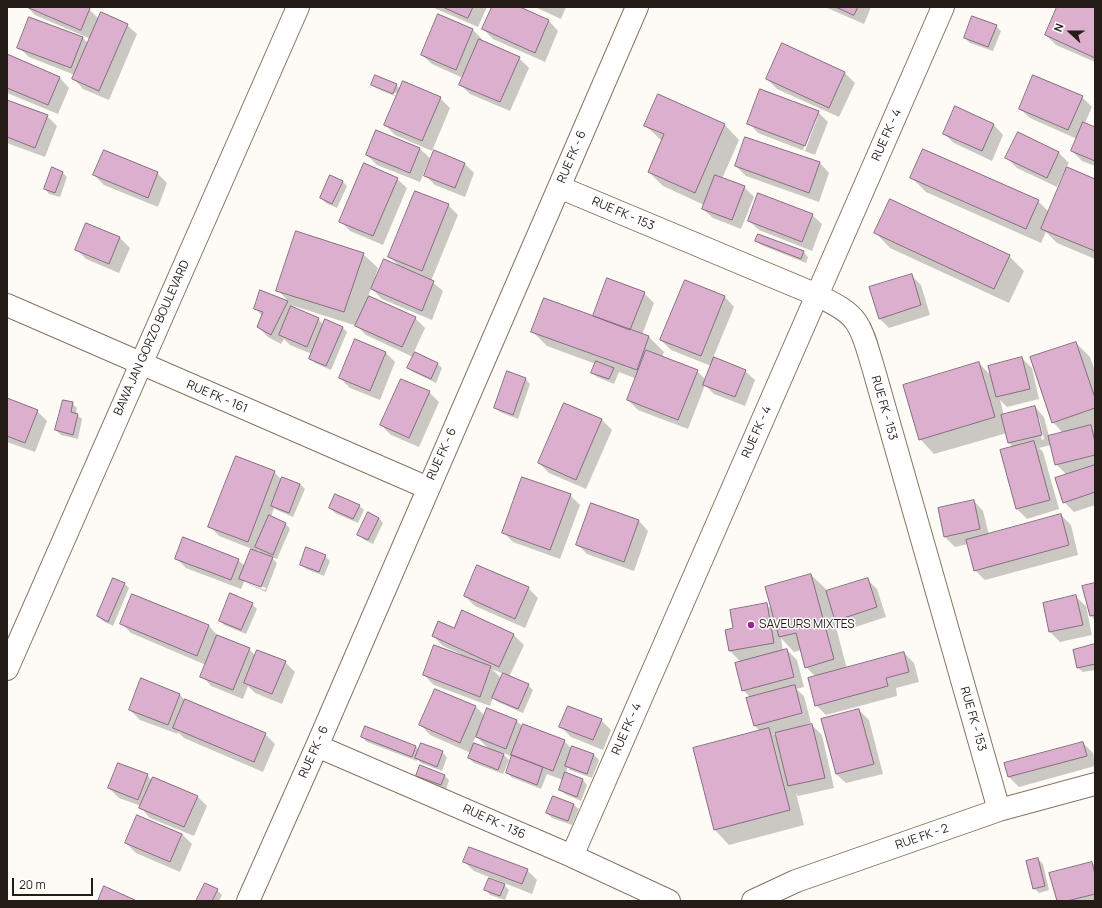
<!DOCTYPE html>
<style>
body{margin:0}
#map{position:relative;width:1102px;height:908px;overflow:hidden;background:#fefaf6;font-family:Manrope,sans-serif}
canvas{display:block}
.frame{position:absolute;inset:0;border:8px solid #231d15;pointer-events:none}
.north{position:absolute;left:1050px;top:12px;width:40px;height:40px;-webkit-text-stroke:3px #fff;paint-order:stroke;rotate:291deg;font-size:11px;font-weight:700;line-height:16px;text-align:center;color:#231d15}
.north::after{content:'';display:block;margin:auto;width:14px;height:18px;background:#231d15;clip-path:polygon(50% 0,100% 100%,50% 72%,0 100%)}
.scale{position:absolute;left:12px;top:878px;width:81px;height:18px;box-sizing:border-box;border:2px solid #231d15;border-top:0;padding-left:5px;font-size:12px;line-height:14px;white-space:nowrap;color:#231d15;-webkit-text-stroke:3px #fff;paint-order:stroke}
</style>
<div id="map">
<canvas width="1102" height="908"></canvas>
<div class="frame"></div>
<div class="north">N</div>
<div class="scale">20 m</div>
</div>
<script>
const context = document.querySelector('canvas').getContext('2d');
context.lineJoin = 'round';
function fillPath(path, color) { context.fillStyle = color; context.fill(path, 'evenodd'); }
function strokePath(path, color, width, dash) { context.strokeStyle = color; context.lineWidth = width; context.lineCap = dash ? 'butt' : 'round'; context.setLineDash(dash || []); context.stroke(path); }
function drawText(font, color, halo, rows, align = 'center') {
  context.font = font + ' Manrope,sans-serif'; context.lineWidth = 3; context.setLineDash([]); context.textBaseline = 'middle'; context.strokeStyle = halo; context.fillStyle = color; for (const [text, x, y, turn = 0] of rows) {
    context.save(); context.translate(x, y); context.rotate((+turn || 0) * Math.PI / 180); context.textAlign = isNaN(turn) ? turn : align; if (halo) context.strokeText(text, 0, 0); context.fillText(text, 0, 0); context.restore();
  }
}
const shadow = new Path2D(`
 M27,7H84L89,9L99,19L127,25L137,34L109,100L83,89L74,79L75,75L29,57L19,48L82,37L89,44L91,39L35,15Z
 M432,7H487L478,27Z
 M493,7H517L549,21L558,31L545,62L493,39L483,29Z
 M535,7H566L561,19Z
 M825,7H871L864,24Z
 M1058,7H1095V62L1056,45L1046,35Z
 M996,26L1001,31L993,51L970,43L965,38Z
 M472,29L482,39L481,42L519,58L529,68L510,111L470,94L460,84L463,78L432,64L422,55Z
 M782,45L845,73L855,83L839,117L777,89L767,79Z
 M7,55L60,78L69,88L58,114L7,93Z
 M372,84L396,85L400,89L440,98L450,108L432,151L395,135L385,125L397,97L377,89ZM376,86L398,94L397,96L376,88Z
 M658,96L725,125L739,140L722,179L744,187L754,197L741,229L713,218L703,209L704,205L663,186L649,172L662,141L645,125Z
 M1082,97L1092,107L1085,123L1095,128V166L1082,161L1072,151L1077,139L1030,118L1020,109Z
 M7,101L47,116L57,126L45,157L7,143Z
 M818,112L828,122L815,155L758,133L749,123ZM816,116H818L805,151L803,150Z
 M994,125L1003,135L992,161L954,143L944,134Z
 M1018,134L1059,153L1069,163L1066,168L1095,180V259L1057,243L1046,232L1041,243L926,192L912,178L1038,201L1049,212L1066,173L1064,172L1057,187L1017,168L1007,158Z
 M746,138L820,163L829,173L819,202L746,176L736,166Z
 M420,149L430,158L420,182L377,165L367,155Z
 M464,163L474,173L465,197L435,185L425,175Z
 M62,172L67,177L60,197L49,194L45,189Z
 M157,173L167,183L158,207L104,185L94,175Z
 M397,179L407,188L383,245L350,231L341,221Z
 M342,181L347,186L337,208L326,203L321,198Z
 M448,205L458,215L431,281L443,291L432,320L382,299L371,288L368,297L415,318L425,328L414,352L438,364L442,368L436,383L413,372L408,367L413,357L366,335L357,326L291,305L296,309L318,319L324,325L342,327L347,332L331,370L315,363L310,358L312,354L290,345L284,339L281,344L268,337L258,327L262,316L255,308L261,291L289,302L278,290L363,254L378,268L372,287H373L400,267L390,257Z
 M812,215L822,224L812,251L759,230L749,221Z
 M86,224L120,238L130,248L119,273L86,259L76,249Z
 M876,233L1009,256L1024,271L1009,303L890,248Z
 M758,235L804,252L808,257L806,263L761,245L756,241Z
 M912,276L921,285L930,315L889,328L879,318Z
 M644,293L654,303L642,335L649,337L664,352L662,357L697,371L706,380L711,366L671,350L661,340L725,297L734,307L713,358L745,371L755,380L745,406L714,394L705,385L688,429L638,410L628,400L637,379L619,372L614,384L597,377L592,372L596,364L547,346L532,331L597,318Z
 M1076,343L1090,357L1095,371V427L1093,428L1095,431V505L1074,512L1064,502L1067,475L1056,464L1051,445L1039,448L1043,452L1059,509L1027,519L1017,509L1014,448L1009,443L1007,433L934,454L920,439L979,363L992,377L1022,358L1032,368L1039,399L1007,407L1000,400L1004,415L1035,407L1044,417L1049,436L1063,433L1053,422ZM1037,418H1039L1044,439L1042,440Z
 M385,352L395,362L380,400L350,388L340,378Z
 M526,379L530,384L518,419L500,412L495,407Z
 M429,392L439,402L419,447L391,435L381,425Z
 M7,399L37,411L47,421L35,452L7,442Z
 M72,403L77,408L76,414L82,419L78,439L61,435L56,430Z
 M565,404L602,420L612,430L586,489L549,473L539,463Z
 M274,472L282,480L283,478L300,484L305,489L293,517L277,510L274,508L271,517L286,524L290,529L277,559L271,557L277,563L266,592L244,582L241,589L186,568L176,558L238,560L245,566L252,549L219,536L210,526ZM258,550L263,555L257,552ZM244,580L266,588L265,590L244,582Z
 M570,495L580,505L560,559L513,542L503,532Z
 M974,501L983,511L989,535L1061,515L1071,525L1078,555L985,580L975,570L968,544L955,547L945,537Z
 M359,506L364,510L358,523L335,513L330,508Z
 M379,518L383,523L373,544L363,539L359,534Z
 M639,521L648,531L634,571L587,554L577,544Z
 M325,556L330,561L324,576L306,569L301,564Z
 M811,575L826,589V592L867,579L877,589L886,617L846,630L836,620L833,611L832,612L847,669L904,653L914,663L919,682L896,688L897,696L826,715L816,705V677L806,667L801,650L794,652L781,638L783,651L787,650L797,660L804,687L796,689L804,696L811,723L806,725V726L812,725L822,735L834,788L798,796L796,793L804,825L729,845L715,830L694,749L761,732L755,726L751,698L743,690L741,662L730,651L726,631L734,629L766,604L772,610ZM776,732L778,738L773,733Z
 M125,584L129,588L113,626L103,621L98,616Z
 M1095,584V620L1091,616L1084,587Z
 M528,588L538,598L525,628L475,606L465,596Z
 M1076,597L1086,606L1092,635L1060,642L1050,632L1044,604Z
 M252,604L257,609L246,634L224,625L220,620Z
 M462,611L514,635L524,645L509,677L528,685L533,690L523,713L498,702L493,697L490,706L434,685L424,675L460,656L461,654L443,646L433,636L454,630ZM492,669L504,674L502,679Z
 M121,623L209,626L218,636L249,649L256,656L285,662L295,672L282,704L255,693L248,686L243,699L211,686L202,676L206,665L131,633Z
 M1095,645V670L1083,672L1078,668Z
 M142,680L180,695L186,701L265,734L275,744L263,772L184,738L178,732V734L140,720L130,710Z
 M475,706L485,716L516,720L523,727L564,741L572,749L573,747L594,755L599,760L592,778L570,770L568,767L565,774L583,780L587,785L581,801L565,794L560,789L563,780L547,774L541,789L511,777L507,772L513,757L501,752L509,760L503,774L474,763L469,758L471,753L430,735L421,725ZM476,736L490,750L473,743Z
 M859,710L869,720L883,774L846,783L836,774Z
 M601,720L611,730L603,750L571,737L561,727Z
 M362,737L416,747L419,750L442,752L447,757L442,771L421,763L417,759V761L367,742Z
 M1083,743L1093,753L1095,766L1019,787L1009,777L1006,763Z
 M147,775L152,780L197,796L207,806L194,836L150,818L141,808V806L119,798L109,788Z
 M417,776H445L449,780L446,790L422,780Z
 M554,797L574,805L579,809L572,825L552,818L547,813Z
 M137,816L182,834L192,844L180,872L136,853L126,843Z
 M1038,859L1043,864L1049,890L1039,893L1034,888Z
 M464,862L527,870L537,880L532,894L474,871Z
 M1092,863L1095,866V901H1058Z
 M504,885L509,890L505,900L490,895L486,890Z
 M217,890L222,895L219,901H197Z`);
const building = new Path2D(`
 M27,7H87L90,8L81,30Z
 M443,7H473L468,18Z
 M492,7H520L549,20L535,53L482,29Z
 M836,7H858L854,15Z
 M1057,7H1095V58L1045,35Z
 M101,12L128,24L99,91L72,79Z
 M438,14L473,29L456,70L421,55Z
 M972,16L997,25L988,47L964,38Z
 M29,17L83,37L71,68L17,48Z
 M479,39L520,57L500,102L459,85Z
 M782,43L845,72L829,108L766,79Z
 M7,54L60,77L48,105L7,88Z
 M375,75L397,84L393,94L371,85Z
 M1033,75L1083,96L1068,130L1019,109Z
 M403,81L441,97L422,141L384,125Z
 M760,89L819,111L805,146L747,124Z
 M658,94L725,124L695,193L648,172L664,134L644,126Z
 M7,100L48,115L35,148L7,137Z
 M955,106L994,124L982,151L943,134Z
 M1083,122L1095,127V161L1071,151Z
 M376,130L420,148L410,173L366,155Z
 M1018,132L1059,152L1047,178L1005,158Z
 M745,137L820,162L809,193L735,166Z
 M923,149L1039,200L1026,229L910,178Z
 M104,150L158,172L148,198L93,175Z
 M434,150L465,163L455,188L424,176Z
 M364,163L398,178L373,236L339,222Z
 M52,167L63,172L55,193L44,189Z
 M1067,167L1095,179V251L1041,229Z
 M330,175L343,181L332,204L320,198Z
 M715,175L745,186L732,220L702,209Z
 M415,191L449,204L422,271L388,257Z
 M758,193L813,214L802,242L748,221Z
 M890,199L1010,255L994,289L874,233Z
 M86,223L120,237L109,264L75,250Z
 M296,231L364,253L344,312L276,291Z
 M758,234L804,251L801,259L755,241Z
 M384,259L434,281L422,311L371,289Z
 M912,274L921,305L879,319L869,287Z
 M607,278L645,292L630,330L593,316Z
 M685,280L725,296L701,356L660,340Z
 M260,290L288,301L271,335L257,327L263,312L254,309Z
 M369,296L416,317L402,347L355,326Z
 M544,298L649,336L637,370L531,332Z
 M291,306L319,318L307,347L279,335Z
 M325,319L343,327L326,366L309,359Z
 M355,339L386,352L370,391L339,378Z
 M1076,342L1095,398V408L1052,423L1030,357Z
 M646,350L698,370L678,420L627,400Z
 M415,352L438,363L431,379L407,368Z
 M714,357L746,370L735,397L703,385Z
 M1022,357L1030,389L996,397L988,366Z
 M596,361L614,368L609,379L591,373Z
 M979,362L995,417L919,440L903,385Z
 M507,371L526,378L513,415L494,408Z
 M401,379L430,391L409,438L380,425Z
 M7,398L38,410L25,443L7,436Z
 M63,400L73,402L71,412L78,414L73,435L55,430Z
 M564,403L602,419L576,480L538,463Z
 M1035,406L1042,435L1008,443L1001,415Z
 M1091,425L1095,442V455L1055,465L1048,436Z
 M1034,441L1050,500L1016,509L1000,450Z
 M236,456L275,471L248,542L208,527Z
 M1095,465V492L1063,503L1055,478Z
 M282,477L300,484L289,513L271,506Z
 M522,477L571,494L550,550L502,533Z
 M335,494L360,505L353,519L329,508Z
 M974,500L980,529L944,537L938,508Z
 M591,503L639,520L624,562L576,545Z
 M368,512L379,518L368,540L357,535Z
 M1061,514L1069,545L974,571L966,540Z
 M269,515L286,523L273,555L255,547Z
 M183,537L239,559L231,580L175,559Z
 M306,547L326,555L319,572L300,565Z
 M251,549L273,557L261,587L239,579Z
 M477,565L529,587L515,619L464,596Z
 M811,574L834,659L805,668L796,633L779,637L765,587Z
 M113,578L125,583L108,622L97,616Z
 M868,578L877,607L835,621L826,591Z
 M1095,583V615L1090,616L1082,586Z
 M230,593L253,603L241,630L219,621Z
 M132,594L209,625L197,656L120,624Z
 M1076,595L1083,625L1049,632L1043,603Z
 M767,603L774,643L729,651L725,630L733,628L730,610Z
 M462,610L514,634L499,667L432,636L438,621L454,628Z
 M217,635L250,648L233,690L200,677Z
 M1095,644V664L1077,668L1073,650Z
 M434,645L491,666L480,697L423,675Z
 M787,649L794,677L742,691L735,663Z
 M257,650L286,661L272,694L244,683Z
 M904,652L909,672L886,678L888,686L815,706L808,678Z
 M503,673L529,684L518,709L492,698Z
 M141,678L180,694L168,725L129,710Z
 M795,685L802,713L754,726L746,698Z
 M435,689L476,706L460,743L419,725Z
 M185,699L266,733L254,762L173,728Z
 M568,706L602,719L593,740L559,727Z
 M487,708L517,720L506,749L476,737Z
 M859,709L874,764L836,774L821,719Z
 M523,724L565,740L553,771L511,755Z
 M812,724L825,778L788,786L775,733Z
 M365,726L416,746L412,757L361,737Z
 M769,728L790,810L714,830L693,748Z
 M1083,742L1087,756L1008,777L1004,763Z
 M421,743L443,751L437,767L415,758Z
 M474,743L504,754L498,770L468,758Z
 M572,746L594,754L587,774L565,766Z
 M512,755L543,767L537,785L506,773Z
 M118,763L148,774L138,800L108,788Z
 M420,765L445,775L441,785L416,776Z
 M565,772L583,779L577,797L559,790Z
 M153,777L198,796L184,827L139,808Z
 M553,796L574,804L568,821L546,813Z
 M137,815L182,834L170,862L125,843Z
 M469,847L528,869L522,884L463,862Z
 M1038,858L1045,886L1033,889L1026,861Z
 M1092,862L1095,874V894L1067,901H1057L1049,873Z
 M489,878L505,884L500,896L484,890Z
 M205,883L218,889L212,901H196Z
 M104,886L137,901H98Z`);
const street = new Path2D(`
 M559,187L817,295C830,302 847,309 856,322C865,335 868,352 873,367L999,810
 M7,305L428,488
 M317,746L572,856L669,901
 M572,856L943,7
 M248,901L317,746L637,7
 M753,901L796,881L999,810L1095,784`);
const secondary = new Path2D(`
 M7,669L298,7`);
const markers = [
 [751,625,4,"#992988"]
];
const streetNames = [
 ["RUE FK - 4",887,135,-66],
 ["RUE FK - 6",572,157,-67],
 ["RUE FK - 153",623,214,23],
 ["BAWA JAN GORZO BOULEVARD",152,338,-66],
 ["RUE FK - 161",217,397,23],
 ["RUE FK - 153",884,408,74],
 ["RUE FK - 4",757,432,-66],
 ["RUE FK - 6",442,454,-66],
 ["RUE FK - 153",973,719,74],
 ["RUE FK - 4",627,729,-66],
 ["RUE FK - 6",314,752,-66],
 ["RUE FK - 136",494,822,24],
 ["RUE FK - 2",922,837,-19]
];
const poiNames = [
 ["SAVEURS MIXTES",759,625]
];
fillPath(shadow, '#0003');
fillPath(building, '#dbafcd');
strokePath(building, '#856e7d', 1);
strokePath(street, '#857461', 24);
strokePath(secondary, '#857461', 24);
strokePath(street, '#fff', 22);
strokePath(secondary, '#fff', 22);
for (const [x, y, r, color] of markers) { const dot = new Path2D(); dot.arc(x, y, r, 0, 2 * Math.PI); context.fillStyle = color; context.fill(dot); strokePath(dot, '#fff', 1.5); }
drawText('12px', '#231d15', '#fff', streetNames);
drawText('12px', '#231d15', '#fff', poiNames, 'left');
</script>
